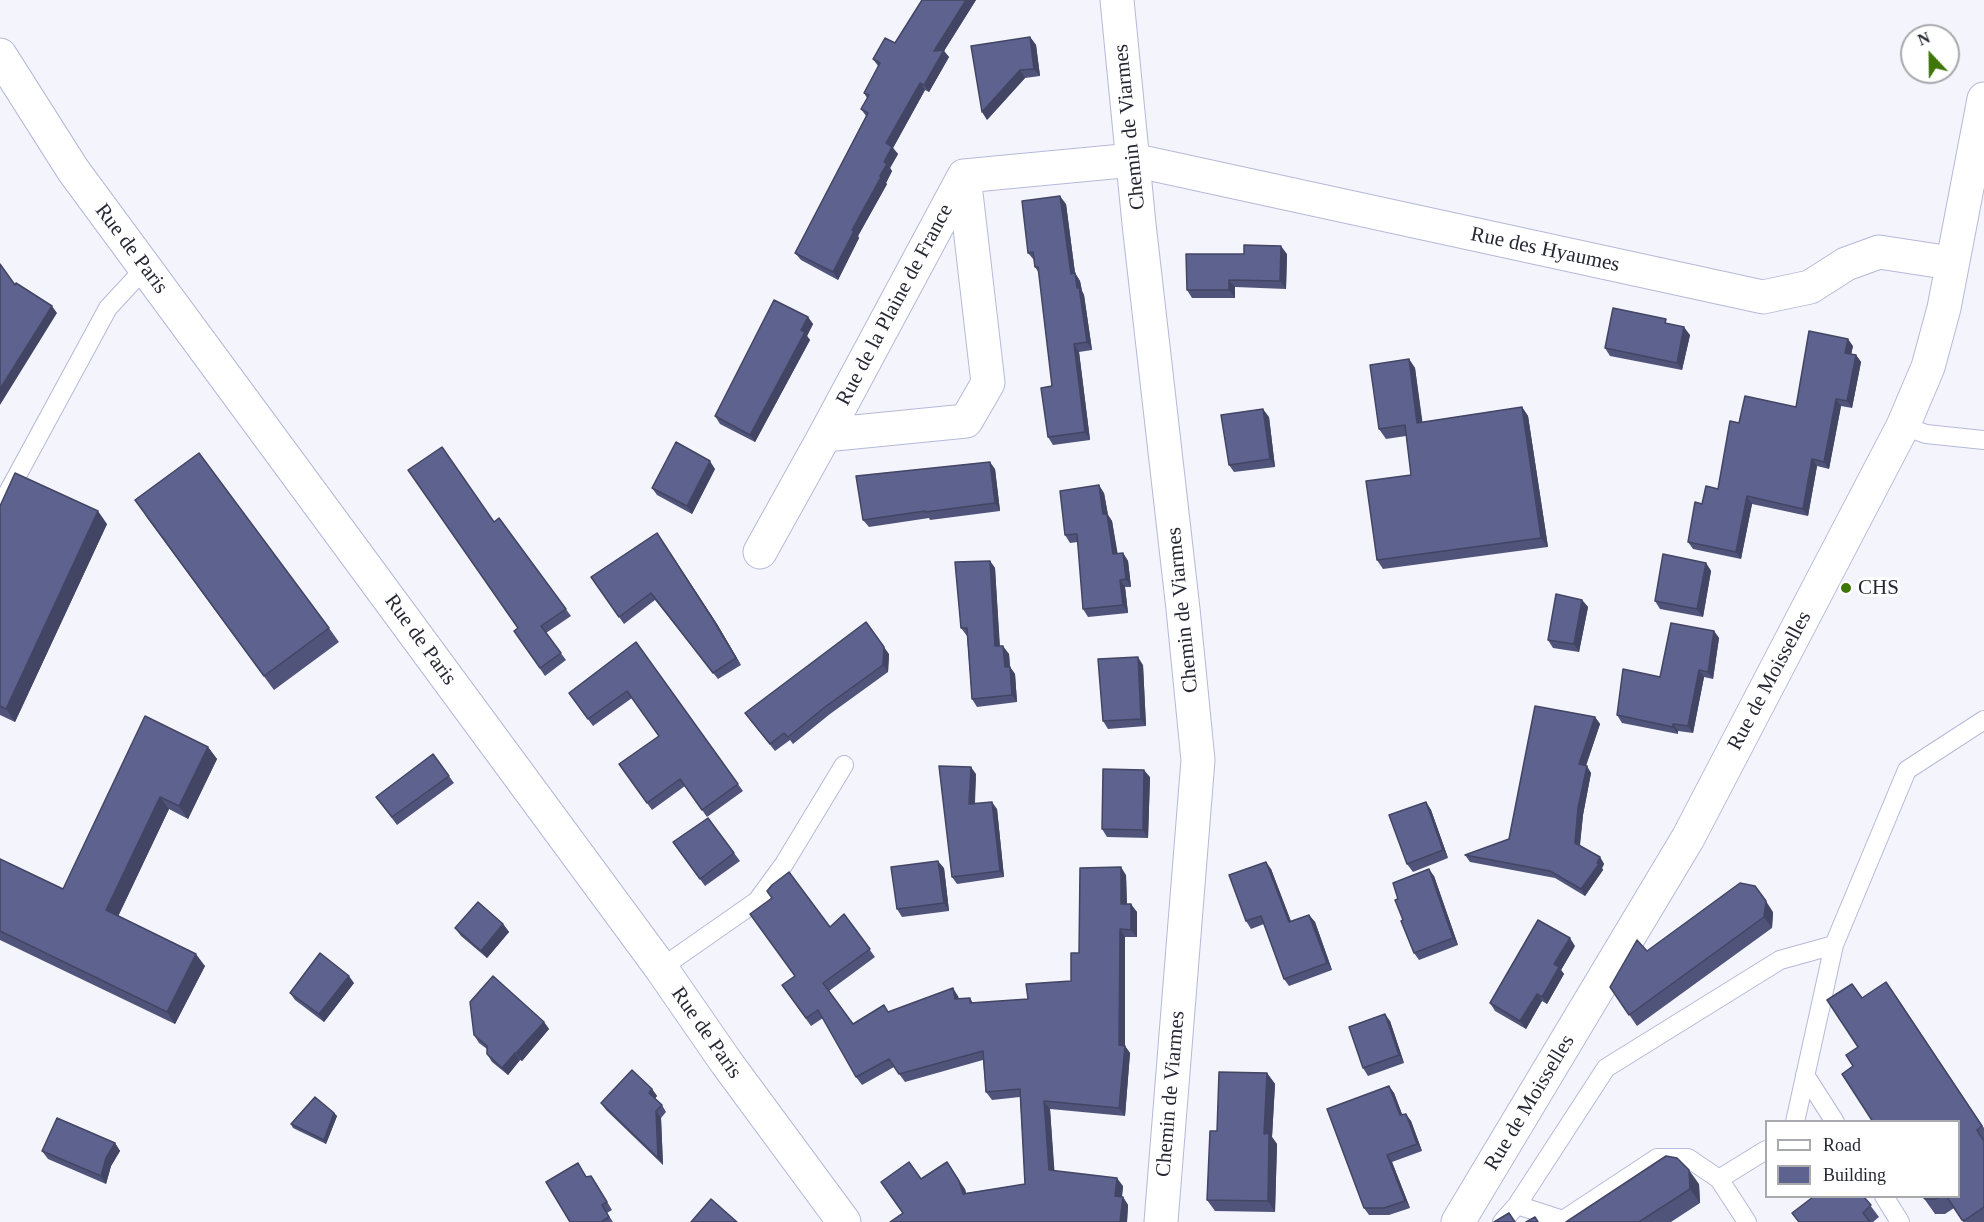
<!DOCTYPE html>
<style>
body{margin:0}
#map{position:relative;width:1984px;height:1222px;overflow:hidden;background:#f4f5fc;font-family:Georgia,serif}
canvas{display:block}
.legend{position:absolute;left:1765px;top:1120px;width:195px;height:78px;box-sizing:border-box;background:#fff;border:2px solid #a8a9ad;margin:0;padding:8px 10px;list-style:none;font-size:18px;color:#262733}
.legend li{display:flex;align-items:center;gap:12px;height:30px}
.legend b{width:30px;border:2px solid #a8a9ad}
.north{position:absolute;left:1900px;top:24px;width:60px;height:60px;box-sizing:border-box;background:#fff;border:2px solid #a8a9ad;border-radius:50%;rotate:338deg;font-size:16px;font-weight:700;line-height:24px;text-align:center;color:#262733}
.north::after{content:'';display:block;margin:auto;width:21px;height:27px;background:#3e7607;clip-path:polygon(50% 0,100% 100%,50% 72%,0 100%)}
</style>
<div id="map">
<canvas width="1984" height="1222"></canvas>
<ul class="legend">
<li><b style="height:8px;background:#fff"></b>Road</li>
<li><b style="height:16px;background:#5e628e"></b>Building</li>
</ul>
<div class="north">N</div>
</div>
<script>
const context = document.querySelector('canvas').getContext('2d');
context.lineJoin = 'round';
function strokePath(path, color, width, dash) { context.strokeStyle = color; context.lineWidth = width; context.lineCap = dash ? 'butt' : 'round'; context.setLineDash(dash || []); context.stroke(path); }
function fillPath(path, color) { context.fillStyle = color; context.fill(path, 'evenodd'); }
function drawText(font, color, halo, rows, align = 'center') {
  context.font = font + ' Georgia,serif'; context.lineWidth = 6; context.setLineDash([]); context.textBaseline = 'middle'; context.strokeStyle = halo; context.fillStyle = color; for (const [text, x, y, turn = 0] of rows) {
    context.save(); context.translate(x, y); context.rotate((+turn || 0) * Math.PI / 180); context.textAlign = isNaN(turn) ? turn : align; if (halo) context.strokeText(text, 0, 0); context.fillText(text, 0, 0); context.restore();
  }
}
const lane = new Path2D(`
 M1903,426L1926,434L1984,440
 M0,507L108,308L145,268
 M661,968L757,901L784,864L844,765
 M1805,1075L1835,1122
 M1795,1122L1834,945L1907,770L1984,720
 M1719,1179L1766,1150
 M1884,1196L1900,1222
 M1517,1205L1563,1220L1657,1158H1688L1719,1179L1747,1222
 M1502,1222L1517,1205L1606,1068L1780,960L1834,945`);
const street = new Path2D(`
 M1117,0L1139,224L1183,609L1198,760L1161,1222
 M825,435L966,421L988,383L964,176
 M760,552L825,435L964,176L1133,160L1763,297L1810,287L1846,264L1879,252L1951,263`);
const secondary = new Path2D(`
 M0,55L73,170L661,968L726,1062L844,1222
 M1458,1222L1688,838L1903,426L1928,367L1944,308L1984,99`);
const wall = new Path2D(`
 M922,0H976L944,51L949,57L929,92L925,90L893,148L898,154L890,168L892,171L886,183L887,184L858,236L859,238L838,280L801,260L795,253L866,116L861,109L867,98L864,93L878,66L873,59L895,43Z
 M1030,37L1036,45L1040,76L1025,78L987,120Z
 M1066,204L1075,273L1080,281L1082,291L1084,295L1092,350L1079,352L1090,440L1053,445L1048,437L1052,386L1039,273L1035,267L1034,260L1028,253Z
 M1287,254L1286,289L1235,287V298H1192L1187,290Z
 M808,317L813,324L807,336L810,340L755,442L720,424L715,416Z
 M1670,324L1690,335L1682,370L1610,356L1605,348Z
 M1853,346L1851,354L1856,355L1861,362L1852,408L1841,406L1829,469L1817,466L1808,516L1752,504L1741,559L1693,549L1688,542L1702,504L1718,489L1739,423L1796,407Z
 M1409,359L1415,368L1422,422L1522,407L1528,416L1548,547L1383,569L1377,560L1411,475L1406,436L1386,439L1379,429Z
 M1269,417L1275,467L1234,472L1229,465Z
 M715,469L692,514L657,495L652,488Z
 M995,469L1000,511L930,520L929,518L869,527L863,520Z
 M1104,493L1108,515L1112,521L1117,553H1123L1128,561L1131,587H1125L1128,613L1088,617L1083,609L1078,542L1070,543L1065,535Z
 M0,506L107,524L15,722L0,715Z
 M145,515L329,628L339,642L274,690Z
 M499,518L571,616L546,633L566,660L545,676L514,631L518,628L494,522Z
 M657,533L717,624L741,665L718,679L655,600L624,624L591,577Z
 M990,561L995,568L1000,646L1009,654L1010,667L1015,674L1017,702L977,707L972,699L967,636L961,628Z
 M1706,563L1711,571L1703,617L1660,609L1655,601Z
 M1582,600L1588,607L1579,652L1553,648L1548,640Z
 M1714,631L1719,638L1713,679L1704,677L1693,733L1678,731V734L1622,723L1617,715L1660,677Z
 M636,642L743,791L707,817L685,786L652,810L619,764L659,736L632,698L593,726L569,693Z
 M889,654L888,672L830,714L793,744L790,740L775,751L745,713Z
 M1143,665L1146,726L1108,729L1103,721Z
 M1595,717L1600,724L1586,766L1591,773L1583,815L1580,846L1600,857L1604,864L1602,868L1603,870L1585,896L1555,878L1470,862L1465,855L1509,839Z
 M208,747L217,759L188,819L169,809L118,916L205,966L175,1024L0,940V859L63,889Z
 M433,754L454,783L397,825L376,797Z
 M976,774L975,804L997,809L1004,877L957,884L952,877Z
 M1150,777L1148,838L1107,837L1102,829Z
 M1426,802L1431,810L1448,858L1413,872L1407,864Z
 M708,818L740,861L705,886L673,842Z
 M944,868L949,911L902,917L897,909Z
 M1271,869L1291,921L1309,915L1315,922L1332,970L1289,986L1284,979L1264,924L1251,929L1246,921Z
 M1126,875L1127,904L1137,912V937H1125V1046L1130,1053L1125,1116L1050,1109L1054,1171L1123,1186L1122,1197H1123L1128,1205L1127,1222H890L903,1213L921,1179L965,1189L966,1193L1025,1184L1020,1097L992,1100L986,1092L983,1060L905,1082L894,1067L862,1085L856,1077L823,1018L811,1026L782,985L795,976L830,927L844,914L875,957L829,991L853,1024L888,1012L958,996L959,999L970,998L973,1003L1028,999L1071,981L1079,953Z
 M1434,876L1458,945L1419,960L1414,953L1403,920L1398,899Z
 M1773,912L1772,928L1637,1026L1610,987L1647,951Z
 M503,924L509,932L487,958L461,936L455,928Z
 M1575,946L1561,970L1564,974L1547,1004L1542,1001L1526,1029L1495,1011L1490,1003Z
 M354,983L324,1022L295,1000L290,993Z
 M1896,996L1984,1128V1222H1963L1954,1208L1945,1214H1935L1923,1197H1959L1853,1066L1858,1047L1862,998Z
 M1390,1021L1404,1063L1368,1076L1363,1068Z
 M544,1022L549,1029L522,1061L520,1060L508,1075L492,1062L487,1054V1049L479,1043L474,1035Z
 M1267,1073L1275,1084L1272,1137L1277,1144L1275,1212L1215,1211L1207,1200L1217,1131Z
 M1389,1086L1394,1093L1402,1114L1411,1121L1422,1151L1392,1162L1410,1208L1389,1215H1369L1364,1208Z
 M652,1089L657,1096L655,1098L662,1105L666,1112L661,1118L663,1165L606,1110L601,1103Z
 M334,1113L337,1116L326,1144L293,1128L291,1124Z
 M115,1143L120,1151L111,1166L106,1184L48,1159L42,1151Z
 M583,1171L587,1177L596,1183L612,1210L607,1213L613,1222H570Z
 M1699,1184L1700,1203L1671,1222H1566Z
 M1864,1197L1879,1217L1873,1222H1799L1792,1213Z`);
const shadedWall = new Path2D(`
 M966,0H976L944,51L949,57L929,92L924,85L934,51Z
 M1030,37L1036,45L1040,76L1034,69Z
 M1020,70L1025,78L987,120L982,112Z
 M920,83L925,90L893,148L898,154L890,168L892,171L886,183L887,184L858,236L859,238L838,280L833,272L852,230L880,176L884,162L886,143Z
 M1060,196L1066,204L1075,273L1080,281L1082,291L1084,295L1092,350L1087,342L1071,274Z
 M1281,246L1287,254L1286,289L1280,281Z
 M1229,280L1235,287V298L1229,290Z
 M52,306L57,313L0,405V389Z
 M808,317L813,324L807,336L810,340L755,442L750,435Z
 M1684,327L1690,335L1682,370L1677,363Z
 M1848,339L1853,346L1850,360L1845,353Z
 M1074,344L1079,352L1090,440L1085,432Z
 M1856,355L1861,362L1852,408L1847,401Z
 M1409,359L1415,368L1424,433L1417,423Z
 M1836,399L1841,406L1829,469L1824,462Z
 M1522,407L1528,416L1548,547L1541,538Z
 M1263,409L1269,417L1275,467L1270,459Z
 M1812,459L1817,466L1808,516L1803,509Z
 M710,461L715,469L692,514L687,506Z
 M990,462L995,469L1000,511L995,503Z
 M1099,485L1104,493L1108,515L1112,521L1119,561L1113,554L1103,514Z
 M1747,496L1752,504L1741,559L1736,552Z
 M98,511L107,524L15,722L6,709Z
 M662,540L717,624L741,665L736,658Z
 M1123,553L1128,561L1131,587L1126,579Z
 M990,561L995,568L1000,654L995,646Z
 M1706,563L1711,571L1703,617L1697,609Z
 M1120,580L1125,587L1128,613L1123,605Z
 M1582,600L1588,607L1579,652L1574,644Z
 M1714,631L1719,638L1713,679L1708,672Z
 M1003,646L1009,654L1010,667L1015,674L1017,702L1012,695L1005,667Z
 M884,647L889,654L888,672L883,665Z
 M1138,657L1143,665L1146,726L1141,719Z
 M1699,670L1704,677L1693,733L1688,726Z
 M1595,717L1600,724L1584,771L1579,764Z
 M1673,724L1678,731V734L1673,727Z
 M208,747L217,759L188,819L179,806Z
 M1587,766L1591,773L1583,815L1579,850L1575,843L1578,808Z
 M971,767L976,774L974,811L969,804Z
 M1144,770L1150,777L1148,838L1143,830Z
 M160,797L169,809L115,923L106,910Z
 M992,802L997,809L1004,877L1000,871Z
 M1426,802L1431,810L1448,858L1443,850Z
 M1600,857L1604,864L1602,868L1603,870L1585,896L1581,889Z
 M938,861L944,868L949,911L944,903Z
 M1266,862L1271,869L1294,930L1289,922Z
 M1121,867L1126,875L1127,912L1121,904Z
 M1429,869L1434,876L1458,945L1453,938Z
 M1766,901L1773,912L1772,928L1764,917Z
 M1131,904L1137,912V937L1131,930Z
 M1309,915L1315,922L1332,970L1327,963Z
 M503,924L509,932L487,958L481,951Z
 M1120,929L1125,937V1046L1130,1053L1125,1116L1119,1108Z
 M1570,938L1575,946L1561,970L1564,974L1547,1004L1542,997L1554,964Z
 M196,954L205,966L175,1024L167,1012Z
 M349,976L354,983L324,1022L319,1014Z
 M953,988L958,996L960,1007L955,999Z
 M1537,994L1542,1001L1526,1029L1520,1021Z
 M1385,1014L1390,1021L1404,1063L1399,1055Z
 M544,1022L549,1029L522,1061L516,1053Z
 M515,1053L520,1060L508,1075L502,1068Z
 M1267,1073L1275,1084L1272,1137L1277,1144L1275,1212L1268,1201L1264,1134Z
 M1389,1086L1394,1093L1405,1122L1400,1115Z
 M652,1089L657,1096L654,1100L649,1093Z
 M1044,1101L1050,1109L1055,1178L1049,1170Z
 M656,1111L661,1118L663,1165L658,1158Z
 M334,1113L337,1116L326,1144L324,1140Z
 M1406,1114L1411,1121L1422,1151L1417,1144Z
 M115,1143L120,1151L111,1166L106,1184L101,1176L106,1158Z
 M1387,1155L1392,1162L1410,1208L1405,1201Z
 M947,1162L965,1189L968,1202L963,1194Z
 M1689,1170L1699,1184L1700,1203L1690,1189Z
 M1117,1178L1123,1186L1121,1204L1115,1196Z
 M1123,1197L1128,1205L1127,1222H1120Z`);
const building = new Path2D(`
 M922,0H966L934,51L944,50L924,85L920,83L886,143L892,147L884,162L887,164L880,176L881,177L852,230L854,231L833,272L795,253L868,113L861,109L869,95L864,93L880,63L873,59L885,38L895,43Z
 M1030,37L1034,69L1020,70L982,112L971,46Z
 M1060,196L1071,274L1075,273L1077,288L1079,287L1087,342L1074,344L1085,432L1048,437L1041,388L1052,386L1038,267H1035L1033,252L1028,253L1022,201Z
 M1244,245L1281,246L1280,281L1229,280V290H1187L1186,254H1244Z
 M0,264L15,285L16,283L52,306L0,389Z
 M774,300L808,317L801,330L805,332L750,435L715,416Z
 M1613,308L1666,319L1665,323L1684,327L1677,363L1605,348Z
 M1809,331L1848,339L1845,353L1856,355L1847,401L1836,399L1824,462L1812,459L1803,509L1747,496L1736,552L1688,542L1695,502L1702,504L1706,486L1718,489L1730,421L1739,423L1745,396L1796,407Z
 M1409,359L1417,423L1522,407L1541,538L1377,560L1366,481L1411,475L1405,425L1379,429L1370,365Z
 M1263,409L1270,459L1229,465L1221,415Z
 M676,442L710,461L687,506L652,488Z
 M442,447L494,522L499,518L566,609L541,626L561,653L540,668L514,631L518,628L408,470Z
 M199,453L329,628L264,676L135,500Z
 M990,462L995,503L925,512V511L863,520L856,476Z
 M15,473L98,511L6,709L0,706V506Z
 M1099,485L1103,514H1107L1113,554L1123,553L1126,579L1120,580L1123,605L1083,609L1077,534L1065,535L1060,491Z
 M657,533L712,618L736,658L713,673L651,593L619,617L591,577Z
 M1663,554L1706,563L1697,609L1655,601Z
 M990,561L995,646H1003L1005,667H1010L1012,695L972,699L967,628H961L955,562Z
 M1556,594L1582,600L1574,644L1548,640Z
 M866,622L884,647L883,665L825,707L788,737L784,733L770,744L745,713Z
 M1671,623L1714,631L1708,672L1699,670L1688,726L1673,724V727L1617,715L1623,669L1660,677Z
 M636,642L738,784L702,810L680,779L647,803L619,764L659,736L627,691L588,719L569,693Z
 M1138,657L1141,719L1103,721L1098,659Z
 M1535,706L1595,717L1579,764L1587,766L1578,808L1575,843L1600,857L1597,863L1599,864L1581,889L1550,871L1465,855L1509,839Z
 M145,716L208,747L179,806L160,797L106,910L196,954L167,1012L0,931V859L63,889Z
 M433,754L449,776L392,817L376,797Z
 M939,766L971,767L969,804L992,802L1000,871L952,877Z
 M1103,769L1144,770L1143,830L1102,829Z
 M1426,802L1443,850L1407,864L1389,815Z
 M708,818L734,853L700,879L673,842Z
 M938,861L944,903L897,909L891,867Z
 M1266,862L1289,922L1309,915L1327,963L1284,979L1261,916L1246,921L1229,875Z
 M1121,867V904H1131V930L1120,929L1119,1045L1125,1046L1119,1108L1044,1101L1049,1170L1117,1178L1115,1196L1123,1197L1120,1222H890L903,1213L881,1182L909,1162L921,1179L947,1162L959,1181L963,1194L1025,1184L1020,1089L986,1092L983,1051L899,1074L889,1059L856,1077L818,1010L806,1018L782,985L795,976L750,914L772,898L767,891L772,885L789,872L830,927L844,914L870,949L823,983L853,1024L884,1005L888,1012L953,988L955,999L970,998V1003L1028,999L1026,984L1071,981V953H1079L1080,868Z
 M1429,869L1453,938L1414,953L1401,921L1403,920L1395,900L1398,899L1393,883Z
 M1740,883L1755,886L1766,901L1764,917L1629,1015L1610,987L1637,940L1647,951Z
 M478,902L503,924L481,951L455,928Z
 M1538,920L1570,938L1554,964L1559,967L1542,997L1537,994L1520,1021L1490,1003Z
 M320,953L349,976L319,1014L290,993Z
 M493,976L544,1022L516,1053H515L502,1068L487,1054V1046L474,1035L470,1002Z
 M1886,982L1982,1126L1977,1130L1984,1141V1207L1965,1220H1962L1947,1197H1959V1122H1873L1842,1074L1853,1066L1846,1055L1858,1047L1827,1000L1852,984L1862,998Z
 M1385,1014L1399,1055L1363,1068L1349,1027Z
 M632,1070L652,1089L649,1093L662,1105L656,1111L658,1158L601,1103Z
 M1219,1072L1267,1073L1264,1134L1269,1133L1268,1201L1207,1200L1210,1131H1217Z
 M1389,1086L1400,1115L1406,1114L1417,1144L1387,1155L1405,1201L1384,1208H1364L1327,1109Z
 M315,1097L334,1113L324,1140L291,1124Z
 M57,1118L115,1143L106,1158L101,1176L42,1151Z
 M1666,1156L1677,1158L1689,1170L1690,1189L1639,1222H1566Z
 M578,1163L586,1177L591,1176L607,1202L602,1205L609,1217L601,1222H570L546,1182Z
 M1813,1197H1864L1871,1205L1863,1213L1870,1222H1799L1792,1213Z
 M1923,1197H1939L1935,1199H1925Z
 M711,1199L737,1222H691Z
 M1509,1213L1515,1222H1494Z
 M1535,1217L1538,1222H1526Z`);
const markers = [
 [1846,588,6,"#3e7607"]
];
const streetNames = [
 ["Chemin de Viarmes",1130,127,-96],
 ["Rue de Paris",131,249,53],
 ["Rue des Hyaumes",1545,250,12],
 ["Rue de la Plaine de France",895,305,-62],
 ["Chemin de Viarmes",1183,610,-96],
 ["Rue de Paris",420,640,54],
 ["Rue de Moisselles",1770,681,-62],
 ["Rue de Paris",706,1033,55],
 ["Chemin de Viarmes",1171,1094,-85],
 ["Rue de Moisselles",1530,1103,-59]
];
const poiNames = [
 ["CHS",1858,588]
];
strokePath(lane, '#b5b9d9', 20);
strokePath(street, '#b5b9d9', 35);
strokePath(secondary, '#b5b9d9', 35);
strokePath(lane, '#fff', 18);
strokePath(street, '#fff', 33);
strokePath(secondary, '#fff', 33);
fillPath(wall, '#51547a');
fillPath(shadedWall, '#424563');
fillPath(building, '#5e628e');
strokePath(building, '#424563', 1.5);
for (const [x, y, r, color] of markers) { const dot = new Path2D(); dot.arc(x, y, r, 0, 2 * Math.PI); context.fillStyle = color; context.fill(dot); strokePath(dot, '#fff', 2); }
drawText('21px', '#262733', '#fff', streetNames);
drawText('21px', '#262733', '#fff', poiNames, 'left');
</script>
